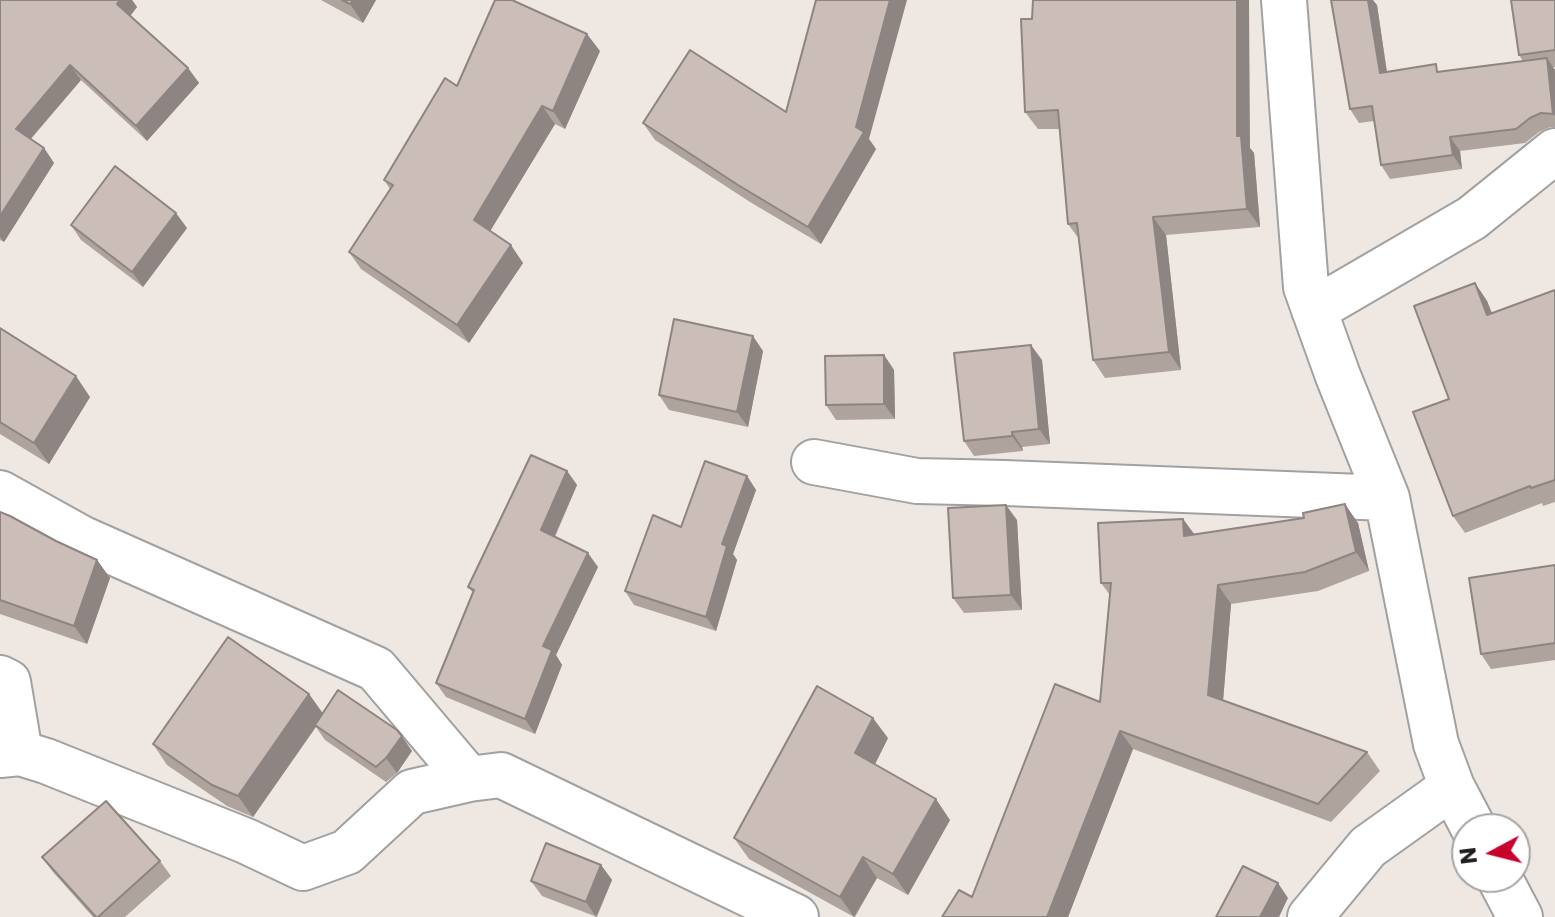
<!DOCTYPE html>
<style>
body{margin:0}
#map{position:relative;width:1555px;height:917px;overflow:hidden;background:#efe8e2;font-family:Poppins,sans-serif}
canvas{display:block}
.north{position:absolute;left:1451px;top:813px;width:80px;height:80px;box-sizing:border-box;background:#fff;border:2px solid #a5a5a5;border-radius:50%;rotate:263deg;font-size:22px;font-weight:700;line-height:32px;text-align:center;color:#1d1d1d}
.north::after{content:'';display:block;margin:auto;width:28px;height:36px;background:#ca002c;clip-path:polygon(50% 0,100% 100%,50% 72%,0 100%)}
</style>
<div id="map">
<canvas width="1555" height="917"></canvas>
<div class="north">N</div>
</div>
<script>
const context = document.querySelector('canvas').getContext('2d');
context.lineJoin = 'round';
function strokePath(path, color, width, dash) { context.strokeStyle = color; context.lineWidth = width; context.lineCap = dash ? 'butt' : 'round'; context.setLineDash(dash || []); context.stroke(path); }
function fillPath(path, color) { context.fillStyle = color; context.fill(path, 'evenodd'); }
const minor = new Path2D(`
 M1284,0L1306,287L1338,376L1387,498L1436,744L1452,787L1474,829
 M1314,310L1472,218L1555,151
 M814,462L917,481L1005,483L1387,498
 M0,493L81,538L376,669L469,779
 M0,678L8,682L20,753
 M0,755L20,753L46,761L246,841L303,868L347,852L412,792L469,779L501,775L796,917
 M1499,877L1520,917
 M1310,917L1368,847L1452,787`);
const wall = new Path2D(`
 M0,0H132L137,7L130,16L188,68L199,83L147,141L81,80L31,139L44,148L54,163L4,242L0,240Z
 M321,0H376L363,23Z
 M1555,0V67H1553L1555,70V127H1550L1539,132L1525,143L1460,151L1462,169L1390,179L1381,165L1374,121L1359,123L1350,109L1377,5L1387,72H1441L1523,61L1519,55Z
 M1021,19L1250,148L1254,153L1260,227L1166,235L1181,370L1105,378L1093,360L1079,239L1068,224L1060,129H1038L1025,112Z
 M600,51L565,129L555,124L490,231L523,263L469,343L361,269L349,252L390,189L384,180L457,86Z
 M786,112L869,139L876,149L821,244L750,202L655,140L643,123Z
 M71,225L187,228L143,287L81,240Z
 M1475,283L1487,301L1492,313L1555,290V502L1543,506L1542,503L1465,533L1453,516L1449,399Z
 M0,328L90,397L49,464L0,434Z
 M763,351L748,427L669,410L659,395Z
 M884,355L894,370L895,419L836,420L826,405Z
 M1042,360L1050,444L1022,447L1023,451L974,456L964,441Z
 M567,471L577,485L555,537L598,567L556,655L562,665L535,734L446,697L436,683L473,593L468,587Z
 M747,476L756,490L733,554L737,560L716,631L634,605L625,591Z
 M0,512L56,541L97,560L110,578L87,644L0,614Z
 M1183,519L1194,534L1358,523L1369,571L1318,591L1231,604L1223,700L1367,752L1380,771L1331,822L1133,749L1068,917H942L972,897L1100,702L1110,595L1101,583Z
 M1017,520L1022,610L964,613L953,598Z
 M1555,565V660L1491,669L1481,654Z
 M309,694L323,714L412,751L397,773L386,782L325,740L316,727L253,817L227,806L167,765L153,744Z
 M888,738L875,764L950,820L908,895L877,878L855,917H854L749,859L734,838Z
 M42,857L160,861L171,876L125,917H93L53,872Z
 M601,865L612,880L597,917L542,896L531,881Z`);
const shadedWall = new Path2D(`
 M120,0H132L137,7L128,19L117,4Z
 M353,0H376L363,23L350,4Z
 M890,0H907L869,139L876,149L821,244L808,227L856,127Z
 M1237,0H1249L1250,148L1254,153L1260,227L1247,209L1237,136Z
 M1368,0H1373L1377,5L1389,87L1380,73Z
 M587,34L600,51L565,129L553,111Z
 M1547,58L1555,70V116L1553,114Z
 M70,65L81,80L26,144L16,129Z
 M188,68L199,83L147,141L136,126Z
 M542,106L555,124L486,238L474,220Z
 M1450,137L1460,151L1462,169L1453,155Z
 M44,148L54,163L4,242L0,237V216Z
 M176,213L187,228L143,287L132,272Z
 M1153,217L1166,235L1181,370L1169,352Z
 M511,245L523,263L469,343L457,325Z
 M1475,283L1487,301L1499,332L1487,315Z
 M753,336L763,351L748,427L737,412Z
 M1031,345L1042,360L1050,444L1039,429Z
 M884,355L894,370L895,419L884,404Z
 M76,376L90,397L49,464L34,443Z
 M1012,432L1022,447L1023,451L1012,436Z
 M567,471L577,485L551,544L541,530Z
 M747,476L756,490L733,554L737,560L716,631L706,617L722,544Z
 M1345,504L1358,523L1369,571L1356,552Z
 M1006,505L1017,520L1022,610L1011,595Z
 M1183,519L1197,538L1184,536Z
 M588,553L598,567L556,655L562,665L535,734L525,719L543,646Z
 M97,560L110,578L87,644L74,626Z
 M1218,585L1231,604L1222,714L1208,695Z
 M309,694L324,715L253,817L238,796Z
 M873,718L888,738L870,774L855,753Z
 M1120,731L1133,749L1068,917H1047Z
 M402,736L412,751L397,773L386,758Z
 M936,799L950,820L908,895L893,874Z
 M863,857L877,878L854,917L840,897Z
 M601,865L612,880L596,917L586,902Z
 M1278,883L1288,898L1279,917H1260Z`);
const building = new Path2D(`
 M0,0H120L117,4L188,68L136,126L70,65L16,129L44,148L0,216Z
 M342,0H353L350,4Z
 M495,0H512L587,34L553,111L542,106L474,220L511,245L457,325L349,252L393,185L384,180L445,78L457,86Z
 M816,0H890L856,127L864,132L808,227L738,185L643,123L690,50L786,112Z
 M1033,0H1237V136H1241L1247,209L1153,217L1169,352L1093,360L1077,223L1068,224L1058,110L1025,112L1021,19H1032Z
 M1331,0H1368L1380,73L1436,64L1437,72L1547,58L1553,114L1541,113L1530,118L1516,129L1450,137L1453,155L1381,165L1372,106L1350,109Z
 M1511,0H1555V50L1519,55Z
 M115,166L176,213L132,272L71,225Z
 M1475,283L1487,315L1555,290V480L1531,488L1530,486L1453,516L1413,412L1449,399L1414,306Z
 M674,319L753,336L737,412L659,395Z
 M0,328L76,376L34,443L0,422Z
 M1031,345L1039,429L1012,432V436L964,441L954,353Z
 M884,355V404L826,405L825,356Z
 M531,455L567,471L541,530L588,553L543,646L552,650L525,719L436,683L474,590L468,587Z
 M705,461L747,476L722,544L727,546L706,617L625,591L653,515L681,527Z
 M1345,504L1356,552L1305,572L1218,585L1208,695L1367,752L1318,804L1120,731L1047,917H942L959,890L972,897L1055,684L1100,702L1111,583H1101L1098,523L1183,519L1184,536L1304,518L1303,513Z
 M1006,505L1011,595L953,598L948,508Z
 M0,512L10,516L56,541L97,560L74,626L0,600Z
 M1555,565V643L1481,654L1469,578Z
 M228,637L309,694L238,796L212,785L153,744Z
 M817,686L873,718L855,753L936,799L893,874L863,857L840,897L734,838Z
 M338,690L397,730L402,736L386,758L376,767L315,725Z
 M106,801L160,861L98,917H96L42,857Z
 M546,843L601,865L586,902L531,881Z
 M1243,866L1278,883L1260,917H1216Z`);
strokePath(minor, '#a1a1a1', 48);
strokePath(minor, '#fff', 44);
fillPath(wall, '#afa39e');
fillPath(shadedWall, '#8e8481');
fillPath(building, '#cbbdb8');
strokePath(building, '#8e8481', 2);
</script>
